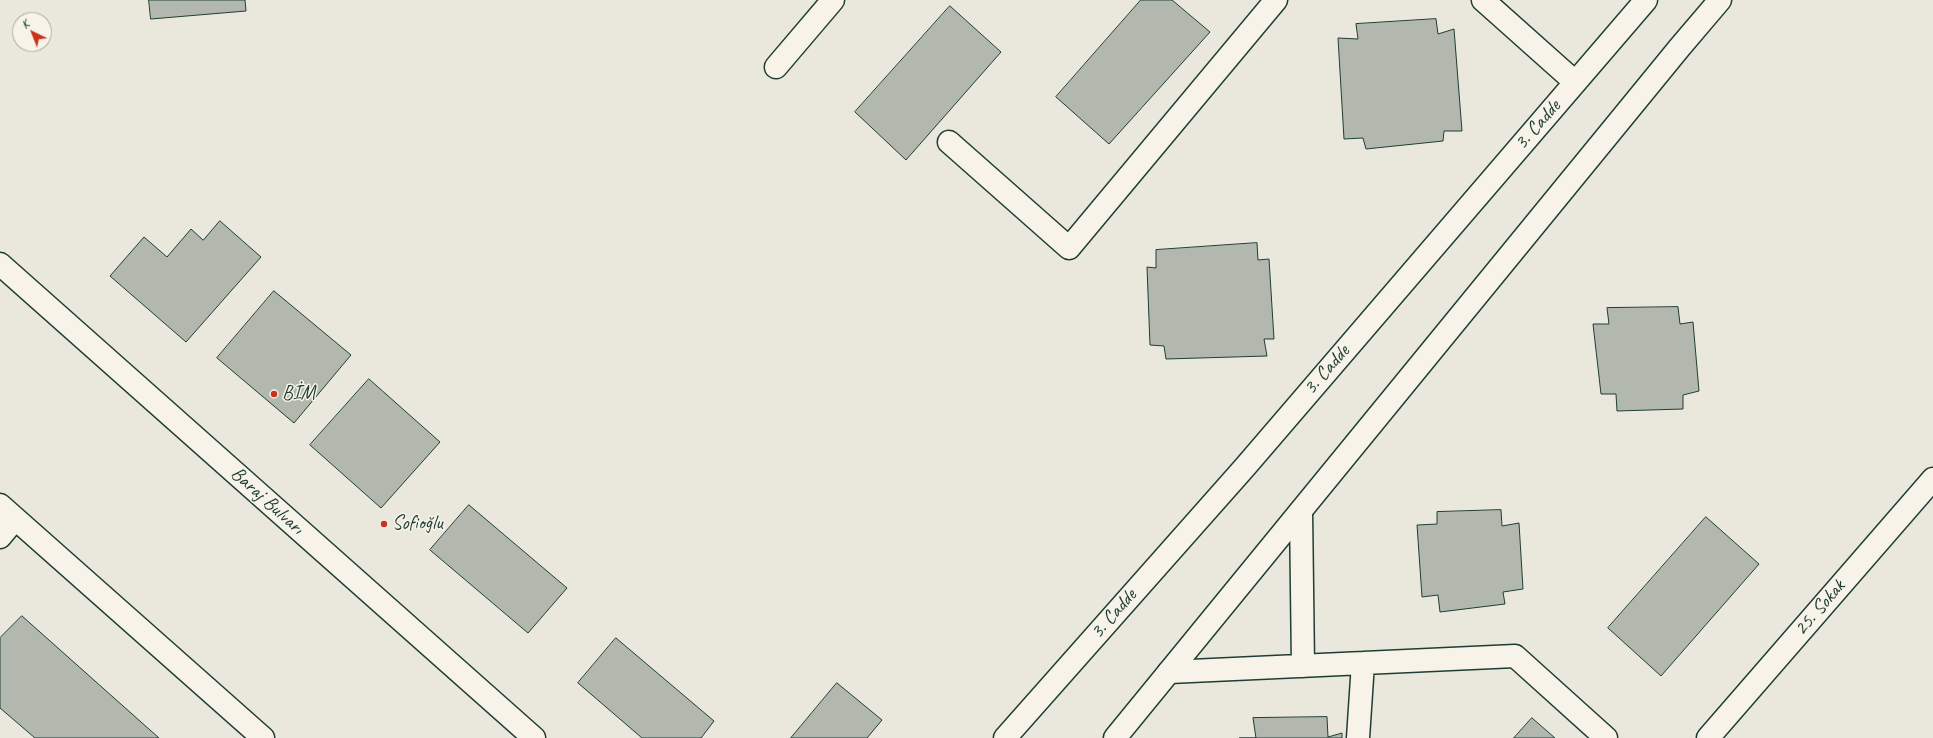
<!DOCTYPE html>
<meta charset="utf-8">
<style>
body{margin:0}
#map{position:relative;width:1933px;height:738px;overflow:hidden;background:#eae8dd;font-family:Caveat,sans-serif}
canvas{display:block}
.north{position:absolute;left:12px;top:12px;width:40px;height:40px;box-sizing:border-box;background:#f7f3e8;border:1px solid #a1aaa0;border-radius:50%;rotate:317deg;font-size:11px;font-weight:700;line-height:16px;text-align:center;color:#1f3d34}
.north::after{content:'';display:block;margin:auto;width:14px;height:18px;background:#c8321e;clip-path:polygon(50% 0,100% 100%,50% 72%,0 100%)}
</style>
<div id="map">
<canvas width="1933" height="738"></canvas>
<div class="north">K</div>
</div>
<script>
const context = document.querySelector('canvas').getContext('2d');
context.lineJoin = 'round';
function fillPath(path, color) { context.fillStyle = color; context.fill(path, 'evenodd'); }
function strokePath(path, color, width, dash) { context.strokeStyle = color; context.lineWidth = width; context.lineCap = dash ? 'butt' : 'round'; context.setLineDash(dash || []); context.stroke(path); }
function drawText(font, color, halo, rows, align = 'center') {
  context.font = font + ' Caveat,sans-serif'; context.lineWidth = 3; context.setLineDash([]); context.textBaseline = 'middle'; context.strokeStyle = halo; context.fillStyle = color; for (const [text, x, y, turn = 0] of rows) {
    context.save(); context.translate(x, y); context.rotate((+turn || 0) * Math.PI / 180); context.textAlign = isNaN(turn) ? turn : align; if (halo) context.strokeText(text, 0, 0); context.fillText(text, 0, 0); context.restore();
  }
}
const building = new Path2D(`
 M149,0H245L246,11L151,19Z
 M1141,0H1172L1210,32L1109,144L1056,97Z
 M950,6L1001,52L906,160L855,112Z
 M1436,19L1438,34L1454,29L1462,131H1444L1443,141L1366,149L1363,138L1344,139L1338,38L1358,39L1356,24Z
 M220,221L261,257L186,342L110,276L144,237L167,257L191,229L203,240Z
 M1257,243L1258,260L1269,259L1274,339H1264L1267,356L1166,359L1164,346L1150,345L1147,267L1156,268V250Z
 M274,291L351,355L294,423L217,358Z
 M1678,307L1680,324L1693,322L1699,391L1683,395V409L1617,411L1616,394H1601L1593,324H1609L1607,308Z
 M369,379L440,442L381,508L310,445Z
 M469,505L567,588L528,633L430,550Z
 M1501,510L1502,526L1519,523L1523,589L1503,592L1505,604L1440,612L1438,595L1422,597L1417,525L1437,524V512Z
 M1706,517L1759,564L1661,676L1608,628Z
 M22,616L159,738H35L0,708V638Z
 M616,638L714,721L701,738H642L578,683Z
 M837,683L882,720L867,738H791Z
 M1327,717L1328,737L1342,733V738H1239H1256L1253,718Z
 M1532,718L1555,738H1514Z`);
const minor = new Path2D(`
 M1483,0L1575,82
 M776,67L833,0
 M949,142L1069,248L1276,0
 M1301,511L1303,666
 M0,537L15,519
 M1169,672L1515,656L1606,738
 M1358,738L1363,663
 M1708,738L1933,479`);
const major = new Path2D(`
 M0,264L534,738
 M0,505L263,738
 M1005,738L1245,467L1646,0
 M1115,738L1680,47L1720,0`);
const markers = [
 [274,394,4,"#c8321e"],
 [384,524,4,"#c8321e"]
];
const streetNames = [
 ["3. Cadde",1538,125,-49],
 ["3. Cadde",1327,370,-49],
 ["Baraj Bulvarı",267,501,42],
 ["25. Sokak",1820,608,-49],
 ["3. Cadde",1114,614,-49]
];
const poiNames = [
 ["BİM",282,394],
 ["Sofioğlu",392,524]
];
fillPath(building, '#b2b8ae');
strokePath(building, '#1f3d34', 1);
strokePath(minor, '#1f3d34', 25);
strokePath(major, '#1f3d34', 25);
strokePath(minor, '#f7f3e8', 22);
strokePath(major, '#f7f3e8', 22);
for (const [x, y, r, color] of markers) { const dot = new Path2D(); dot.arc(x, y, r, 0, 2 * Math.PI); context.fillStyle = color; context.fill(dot); strokePath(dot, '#f7f3e8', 1.5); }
drawText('20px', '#1f3d34', '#f7f3e8', streetNames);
drawText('20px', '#1f3d34', '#f7f3e8', poiNames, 'left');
</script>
